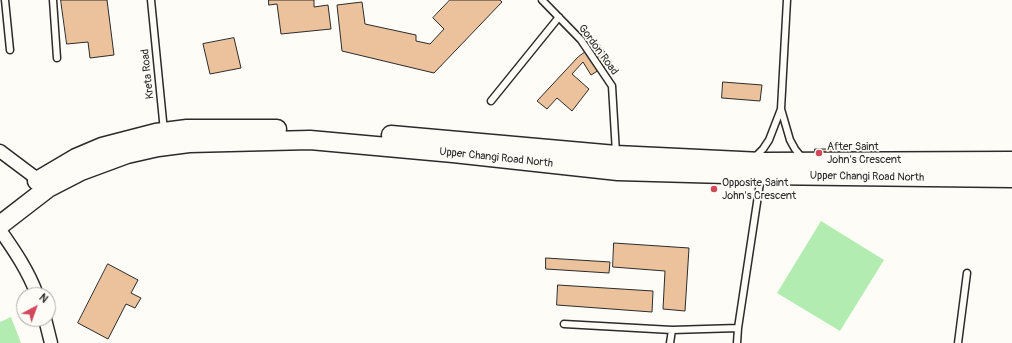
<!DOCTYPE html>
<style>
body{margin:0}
#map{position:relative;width:1012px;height:343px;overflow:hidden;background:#fdfcf7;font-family:Pangolin,sans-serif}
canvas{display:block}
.north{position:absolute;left:16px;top:287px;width:40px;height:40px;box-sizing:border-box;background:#fdfcf7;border:1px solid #a9a8a5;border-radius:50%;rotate:41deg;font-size:11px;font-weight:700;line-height:16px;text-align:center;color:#2b2b2b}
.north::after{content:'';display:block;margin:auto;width:14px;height:18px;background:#d1495b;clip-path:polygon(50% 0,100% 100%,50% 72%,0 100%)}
</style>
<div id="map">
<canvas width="1012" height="343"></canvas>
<div class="north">N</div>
</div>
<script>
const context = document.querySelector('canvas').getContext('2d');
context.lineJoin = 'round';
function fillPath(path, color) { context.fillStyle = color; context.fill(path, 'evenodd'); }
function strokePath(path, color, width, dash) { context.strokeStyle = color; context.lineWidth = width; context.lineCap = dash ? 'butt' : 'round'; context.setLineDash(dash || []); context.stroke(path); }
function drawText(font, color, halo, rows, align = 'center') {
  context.font = font + ' Pangolin,sans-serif'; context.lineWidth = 3.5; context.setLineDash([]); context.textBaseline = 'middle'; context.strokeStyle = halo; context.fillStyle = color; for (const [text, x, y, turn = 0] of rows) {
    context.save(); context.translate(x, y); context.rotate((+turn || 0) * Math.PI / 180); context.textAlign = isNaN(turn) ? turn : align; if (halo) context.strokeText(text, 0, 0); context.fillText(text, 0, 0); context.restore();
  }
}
const green = new Path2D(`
 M821,221L884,260L840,331L777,293Z
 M11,317L21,343H0V322Z`);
const building = new Path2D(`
 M61,0H107L114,55L90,58L88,42L67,44Z
 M269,0H314V7L328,5L331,29L281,34L277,4L269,5Z
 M450,0H500L502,2L434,73L342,51L337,5L362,2L365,24L416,35V41L430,44L444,29L433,18Z
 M234,38L241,68L210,74L203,44Z
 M598,43L612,62L591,75L583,62L572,74L589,89L572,111L557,98L547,109L537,101L578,57Z
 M723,82L762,85L760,101L722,98Z
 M815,149H835V157L815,156Z
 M614,243L689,248L685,311L663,309L665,271L613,267Z
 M546,258L610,262L609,273L546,269Z
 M108,264L138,280L131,293L141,298L135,308L126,304L108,339L78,323Z
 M558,285L653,291L652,312L557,305Z`);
const lane = new Path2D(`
 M5,0L10,50
 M53,0L57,58
 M151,0L164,131
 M542,0L581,40L612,86L616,153
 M491,101L559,17
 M781,109L787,0
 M753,159L763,149L769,140L781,109L790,140L795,149L803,159
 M564,324L672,330L738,328
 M670,343L672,330
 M737,343L738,328L761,176
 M958,343L967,273`);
const street = new Path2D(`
 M0,151L44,184
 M0,230C14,250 29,272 37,295
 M45,319L51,343`);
const secondary = new Path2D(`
 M391,135L616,155L762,162L1012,161
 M37,181L76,158L102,147L156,133L187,129H277
 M0,225L48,188L81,171L127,154L158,147L189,143L310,140L453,153L618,171L761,175L1012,178`);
const markers = [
 [819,153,4,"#d1495b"],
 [714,189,4,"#d1495b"]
];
const streetNames = [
 ["Gordon Road",598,50,54],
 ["Kreta Road",148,74,-96],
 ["Upper Changi Road North",496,158,6],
 ["Upper Changi Road North",867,177,1]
];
const poiNames = [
 ["After Saint",827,147],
 ["John's Crescent",827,160],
 ["Opposite Saint",722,183],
 ["John's Crescent",722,196]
];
fillPath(green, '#b3ecb0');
fillPath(building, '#ebc29b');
strokePath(building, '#2b2b2b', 1);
strokePath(lane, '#2b2b2b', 9);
strokePath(street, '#2b2b2b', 15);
strokePath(secondary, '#2b2b2b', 21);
strokePath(lane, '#fdfcf7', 6);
strokePath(street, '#fdfcf7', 12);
strokePath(secondary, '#fdfcf7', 18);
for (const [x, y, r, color] of markers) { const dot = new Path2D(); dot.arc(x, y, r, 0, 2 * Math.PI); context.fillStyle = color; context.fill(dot); strokePath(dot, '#fdfcf7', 1.5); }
drawText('11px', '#2b2b2b', '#fdfcf7', streetNames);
drawText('11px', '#2b2b2b', '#fdfcf7', poiNames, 'left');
</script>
